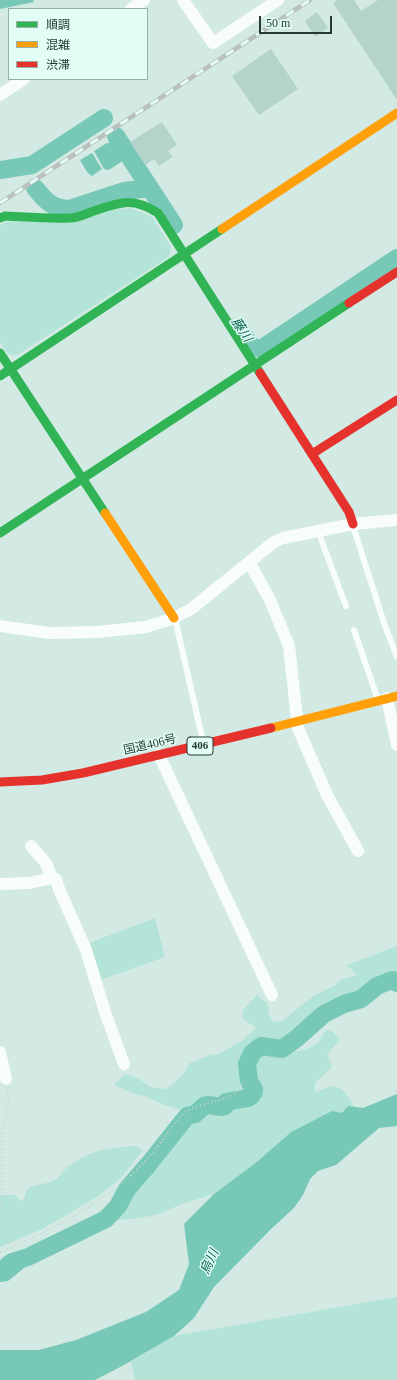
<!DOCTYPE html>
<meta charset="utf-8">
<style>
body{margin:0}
#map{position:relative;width:397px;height:1380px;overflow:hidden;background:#d2eae3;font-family:"Times New Roman","Noto Sans JP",serif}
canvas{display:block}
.legend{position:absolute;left:8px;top:8px;width:140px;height:72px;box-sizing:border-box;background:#e2fdf5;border:1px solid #97afa8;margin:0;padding:5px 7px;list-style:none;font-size:12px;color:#273934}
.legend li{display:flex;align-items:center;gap:8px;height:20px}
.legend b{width:20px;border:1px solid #97afa8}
.scale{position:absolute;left:259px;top:16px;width:73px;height:18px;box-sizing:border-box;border:2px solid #273934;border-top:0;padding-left:5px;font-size:12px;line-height:14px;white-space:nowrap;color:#273934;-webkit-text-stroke:3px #e2fdf5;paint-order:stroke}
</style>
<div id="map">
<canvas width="397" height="1380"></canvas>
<ul class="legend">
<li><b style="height:5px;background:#30b455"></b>順調</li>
<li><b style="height:5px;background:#ff9f0a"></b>混雑</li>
<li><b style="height:5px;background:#e5322d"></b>渋滞</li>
</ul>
<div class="scale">50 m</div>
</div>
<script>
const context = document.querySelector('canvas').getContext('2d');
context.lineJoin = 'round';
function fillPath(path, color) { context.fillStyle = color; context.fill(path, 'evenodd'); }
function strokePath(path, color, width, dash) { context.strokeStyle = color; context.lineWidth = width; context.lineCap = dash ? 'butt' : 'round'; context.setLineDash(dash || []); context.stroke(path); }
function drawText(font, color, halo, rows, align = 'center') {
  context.font = font + ' "Times New Roman","Noto Sans JP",serif'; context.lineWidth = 3; context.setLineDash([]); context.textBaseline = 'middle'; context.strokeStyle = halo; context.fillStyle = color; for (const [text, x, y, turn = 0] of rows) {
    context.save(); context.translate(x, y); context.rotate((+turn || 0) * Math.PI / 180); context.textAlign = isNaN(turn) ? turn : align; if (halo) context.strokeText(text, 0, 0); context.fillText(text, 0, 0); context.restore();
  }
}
const green = new Path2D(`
 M131,208L152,217L171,247L169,257L17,355L8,354L0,342V225L6,222Z
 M155,918L165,957L100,980L89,943Z
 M397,946V983L392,980L377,986L361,999L344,1004L324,1014L297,1038L282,1049C292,1054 308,1050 317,1044C320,1041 323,1034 326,1030L333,1032L340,1040L327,1054L332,1067L315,1083V1092C320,1091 325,1088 330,1087C343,1084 349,1098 354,1107L348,1106L342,1113L291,1132L258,1161L214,1194L182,1204L156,1215L133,1219L107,1221L120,1208L129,1190L188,1119L202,1112L205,1108L208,1107L222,1109L226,1107L228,1104L241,1100L253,1098L256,1093V1088L251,1081L249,1064L251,1059L246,1063L247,1082L253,1092L250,1095L246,1096L220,1097L187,1108L178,1109L162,1104L145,1096L135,1094L114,1085L125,1074L139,1079L150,1087L164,1089L171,1086L183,1074L190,1063L210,1055L219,1054L243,1040L256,1028L242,1018L243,1010L257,995L267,1003L270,1017L273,1022L282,1021L315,995L334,986L341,980L357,975L347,965Z
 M136,1146L143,1150L120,1179L97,1197L40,1230L0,1247V1195H15L21,1201L24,1199C25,1196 26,1192 27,1190C33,1183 46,1185 53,1181C60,1178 63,1170 69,1166C93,1149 108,1148 136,1146Z
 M397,1297V1380H135L131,1362L174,1336Z`);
const water = new Path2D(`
 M0,0H33L34,2L0,9Z
 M107,143H118L127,158L109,170L104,169L94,151Z
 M92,153L102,169L92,176L87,172L80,160Z
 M397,1094V1126L379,1128L336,1165L318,1171L310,1179L303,1195L294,1208L272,1228L214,1287L194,1318L174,1336L124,1365L95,1380H0V1350H39L76,1340L146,1312L179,1290L189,1264L184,1224L214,1194L258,1161L291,1132L332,1111L342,1113L348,1106L363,1108Z
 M66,1234L62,1244L35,1259L8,1281L0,1282V1263L17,1254Z`);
const river = new Path2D(`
 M116,136L174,225
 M0,170L32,165L104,118
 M35,188C46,201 51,208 69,209L124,191L150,188
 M239,328L251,346L261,349L397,258
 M0,1272L12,1262L28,1257L106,1219L118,1206L127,1189L148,1165L187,1116L195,1114L204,1106L208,1105L222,1107L225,1106L226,1102L248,1098L251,1096L254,1092V1089L249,1081L247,1064L252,1053L261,1046L282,1049L297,1038L324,1014L344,1004L361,999L377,986L392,980L397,983`);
const building = new Path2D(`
 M338,0H354L361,11L378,0H397V100L333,3Z
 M317,12L328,28L315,37L305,21Z
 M271,49L298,89L259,115L232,76Z
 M162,122L177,145L168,151L173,157L159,166L154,159L145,165L130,142Z`);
const path = new Path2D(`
 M0,1213L2,1198V1128L9,1103L7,1088
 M0,1252C48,1233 111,1199 146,1160C160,1146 170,1127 184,1113L192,1108L227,1098L236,1093L240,1088L243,1081`);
const lane = new Path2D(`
 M353,526L385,626L397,657
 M318,531L346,606
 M174,618L176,623L203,741
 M354,630L377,697`);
const street = new Path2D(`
 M183,0L213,43L278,0
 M131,9L144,0
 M0,95L24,79
 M249,562L270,600L289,646L298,728L327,795L358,851
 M0,626L49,633L97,632L146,627L162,622L174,618L191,609L274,542L283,538L353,524L397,520
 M387,698L397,745
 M159,755L272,995
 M31,846L46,863L52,878L56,879L59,889L86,950L105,1012L124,1064
 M0,884L29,883L52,878
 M0,1052L6,1079`);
const fast = new Path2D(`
 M0,218L5,216C26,217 49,219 70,218C77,218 84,215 91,212C119,203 131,196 158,213L260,373
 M0,353L105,513
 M0,376L222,229
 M0,533L349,303`);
const slow = new Path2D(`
 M222,229L397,113
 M105,513L174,618
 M271,728L397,696`);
const jam = new Path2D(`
 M349,303L397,272
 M260,373L349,512L353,524
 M312,454L397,400
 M0,782L42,780L83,773L271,728`);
const rail = new Path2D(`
 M0,203L310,0`);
const shields = [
 [200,746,26]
];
const shieldNames = [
 ["406",200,746]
];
const streetNames = [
 ["国道406号",150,745,-13]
];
const waterNames = [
 ["藤川",241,330,56],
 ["烏川",210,1262,-66]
];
fillPath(green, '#b4e4d7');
fillPath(water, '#77c8b6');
strokePath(river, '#77c8b6', 18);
fillPath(building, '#b4d3cb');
strokePath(path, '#cbd2d0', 2, [1, 3]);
strokePath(lane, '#f8fcfb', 6);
strokePath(street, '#f8fcfb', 12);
strokePath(fast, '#30b455', 9);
strokePath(slow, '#ff9f0a', 9);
strokePath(jam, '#e5322d', 9);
strokePath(rail, '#bac0be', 4.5);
strokePath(rail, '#e2fdf5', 3, [9]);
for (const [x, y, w] of shields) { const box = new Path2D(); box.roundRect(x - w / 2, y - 9, w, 18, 3); context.fillStyle = '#e2fdf5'; context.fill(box); strokePath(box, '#273934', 1); }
drawText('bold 11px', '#273934', null, shieldNames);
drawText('12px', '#273934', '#e2fdf5', streetNames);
drawText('italic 13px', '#096352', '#e2fdf5', waterNames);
</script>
